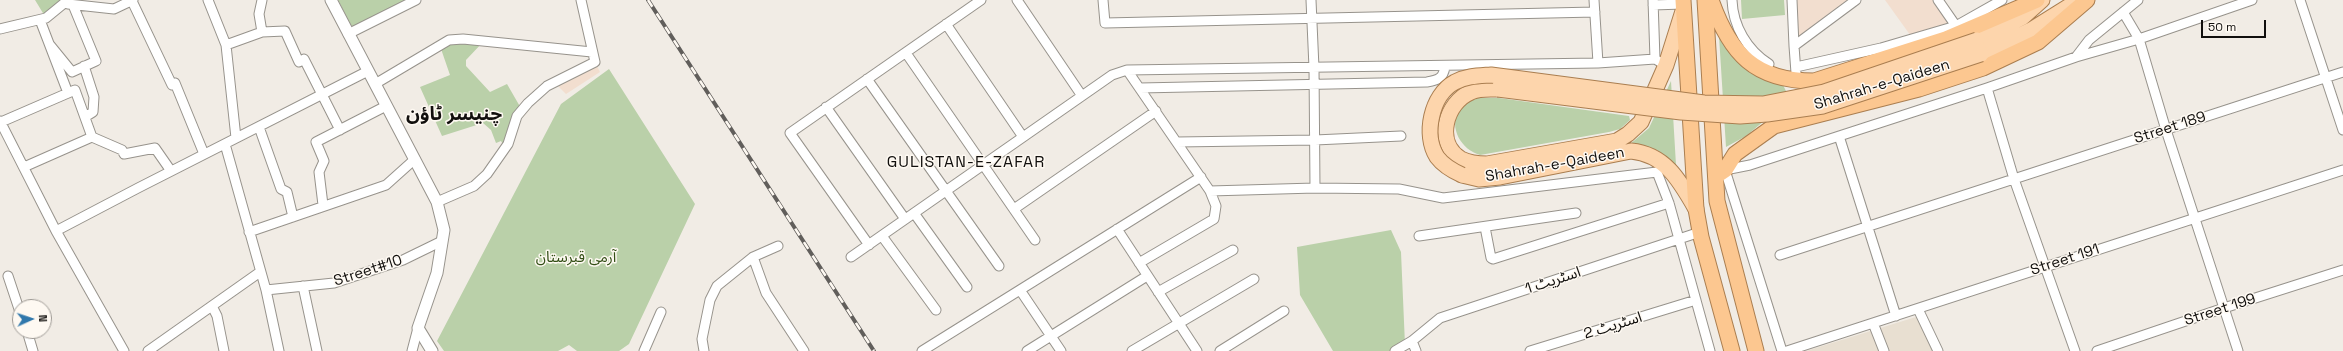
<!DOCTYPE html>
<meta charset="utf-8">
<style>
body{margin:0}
#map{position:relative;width:2343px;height:351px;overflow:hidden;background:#f1ece5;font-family:"Space Grotesk",sans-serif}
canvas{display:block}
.north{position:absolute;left:12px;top:299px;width:40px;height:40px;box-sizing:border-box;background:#fef9f2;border:1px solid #9f9b96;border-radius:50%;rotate:87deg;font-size:11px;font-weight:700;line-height:16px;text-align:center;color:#110f0d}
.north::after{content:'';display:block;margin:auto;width:14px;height:18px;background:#3078ac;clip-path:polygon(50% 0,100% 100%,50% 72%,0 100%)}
.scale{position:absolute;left:2201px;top:20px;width:65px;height:18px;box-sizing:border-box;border:2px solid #110f0d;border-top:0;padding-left:5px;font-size:12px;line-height:14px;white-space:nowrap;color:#110f0d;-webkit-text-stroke:3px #fef9f2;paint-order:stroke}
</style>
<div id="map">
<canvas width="2343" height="351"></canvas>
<div class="north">N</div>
<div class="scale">50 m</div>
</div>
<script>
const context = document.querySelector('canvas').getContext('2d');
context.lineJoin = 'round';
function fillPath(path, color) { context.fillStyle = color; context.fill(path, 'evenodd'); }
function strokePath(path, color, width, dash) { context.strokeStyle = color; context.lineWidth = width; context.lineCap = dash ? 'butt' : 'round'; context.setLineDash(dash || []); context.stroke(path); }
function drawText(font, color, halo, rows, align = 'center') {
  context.font = font + ' "Space Grotesk","Noto Sans Arabic",sans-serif'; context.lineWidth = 3; context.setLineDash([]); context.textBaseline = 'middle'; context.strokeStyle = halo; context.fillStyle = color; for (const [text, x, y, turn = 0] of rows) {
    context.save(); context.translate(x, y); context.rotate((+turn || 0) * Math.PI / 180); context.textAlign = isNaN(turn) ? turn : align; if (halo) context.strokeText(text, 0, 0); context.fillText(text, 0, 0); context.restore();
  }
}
const built = new Path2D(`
 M1919,316L1934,351H1806Z`);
const education = new Path2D(`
 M1792,0H1856L1794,46Z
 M1885,0H1938L1956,26L1913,39Z
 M596,64L600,72L566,94L557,85Z`);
const green = new Path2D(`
 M35,0H67L46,18Z
 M338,0H416L354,31Z
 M1741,0H1784L1785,15L1742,19Z
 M1719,36C1737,61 1753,79 1783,85L1786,91L1783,105L1746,136L1726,147Z
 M449,40L483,42L466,60V66L490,92L507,84L522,110L505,148L501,141L496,143L491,130L483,123L442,136L420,87L450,75L440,46Z
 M609,69L695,204L629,344L619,351H577L569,345L558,351H444L437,341L561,104Z
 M1671,81L1676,165L1657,150L1629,145L1649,128Z
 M1470,98H1499L1629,116L1630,120L1620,129L1609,132L1480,155C1462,150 1448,128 1459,110C1462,106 1467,102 1470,98Z
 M1391,230L1401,252L1405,345L1395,351H1333L1300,295L1297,247Z`);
const minor = new Path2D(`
 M208,0L226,45L236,138
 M1017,0L1082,96
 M1103,0L1105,23L1595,12
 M1311,0L1314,68L1315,188
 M1594,0L1598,63L1655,59
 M1653,0L1655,59L1660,62
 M1732,0C1733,26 1747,50 1769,64
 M1792,0L1794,46
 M1938,0L1956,26
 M2300,0L2343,130
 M132,1L172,85L175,83L204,154
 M68,4L114,9L133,0
 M1653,5L1683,4
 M2123,12L2139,39L2166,130L2238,351
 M40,20L68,93
 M946,24L1023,137
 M0,29L46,18L68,0
 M262,32L259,14L262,0
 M348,34L416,0
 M50,45L72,72L96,61L73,5
 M226,45L262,32L285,31L299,62L304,59L340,130
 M906,53L1035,240
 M2076,57L2089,40L2138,0
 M84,66L94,97L93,112L85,117
 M1796,67L1881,48L1956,26L2002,0
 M1127,70L1210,191L1216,206L1214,219L1139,263
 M1796,73L1794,46L1856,0
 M867,79L999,266
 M375,84L449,40L463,39L592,52
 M1140,88L1427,82C1439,80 1443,78 1445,67
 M1987,88L2014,179L2075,351
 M826,107L905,219
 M0,121L56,231L124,351
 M1,122L75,90L92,137L24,167
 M259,127L281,189L287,192L293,217
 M1839,136L1896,316
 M92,137L122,150L124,154L155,148L171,171
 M1177,142L1315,140L1401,136
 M225,144L266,290L279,351
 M1210,191L1315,188L1399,189L1443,198L1657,172L1669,203L1710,351
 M437,202L474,186L487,174L508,144L517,116L528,103L547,86L595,62L581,0
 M323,205L319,172L324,161L316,142L386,106
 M1014,209L1156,111
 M914,213L967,287
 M1485,227L1491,258L1493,259L1669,203
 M1117,229L1197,351
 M56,231L138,188L368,71
 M249,232L386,185L415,159
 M882,236L936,310
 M1419,236L1576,213
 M869,245L790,133L981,0
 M1780,255L2343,72
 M753,257L766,293L804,351
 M851,257L1112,75L1127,70L1598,63
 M8,276L20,312
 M303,286L317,351
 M266,290L334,283L403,260L442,241
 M1020,290L1061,351
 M1158,292L1233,250
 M212,306L217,316L224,351
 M1918,309L1938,351
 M1873,323L1884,351
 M27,331L33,351
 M1412,341L1416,351
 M148,351L260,272
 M412,351L418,328
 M644,351L661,312
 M704,351L702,339L710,300L717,286L753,257L778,246
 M922,351L1201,177
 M1027,351L1147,276
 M1132,351L1254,279
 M1220,351L1284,311
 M1395,351L1412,341L1440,318L1700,232
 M1530,351L1696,300
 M1782,351L1725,170L1750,165L1987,88L2076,57L2139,39L2252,0
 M1787,351L2343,170
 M2097,351L2224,308L2343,270`);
const tertiary = new Path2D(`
 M331,0L437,202L444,230L437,273L418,328L432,351`);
const primary = new Path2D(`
 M1977,40L2023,17L2042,0
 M1981,54L2031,30L2079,0
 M1498,89C1489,89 1479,88 1471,92C1446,102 1434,143 1461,159C1469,163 1478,164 1487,164L1617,141L1628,134L1641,122L1666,65L1683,11
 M1462,175L1479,179L1500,177L1631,151C1665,154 1680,181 1696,209`);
const trunk = new Path2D(`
 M1683,0L1696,209L1701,237L1732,351
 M1705,0L1717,201L1756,351
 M1711,0C1730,54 1755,81 1814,81L1946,39L2037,0
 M1716,176L1725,170L1735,154L1774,126L1919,89L1983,68L2038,42L2087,0`);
const rail = new Path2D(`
 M648,0L874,351`);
const primaryBridge = new Path2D(`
 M1498,89L1681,112L1740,116L1767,114L1823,106L1981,54
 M1462,175C1453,171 1443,165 1437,157C1423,135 1431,95 1455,82C1467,76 1478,76 1491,75L1704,103L1763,104L1824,92L1977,40`);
const streetNames = [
 ["Shahrah-e-Qaideen",1882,85,-17],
 ["Street 189",2170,128,-18],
 ["Shahrah-e-Qaideen",1555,165,-10],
 ["Street 191",2065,260,-18],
 ["Street#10",368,271,-18],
 ["اسٹریٹ 1",1553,281,-18],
 ["Street 199",2220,310,-18],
 ["اسٹریٹ 2",1613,326,-17]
];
const parkNames = [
 ["آرمی قبرستان",576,258]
];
const neighbourhoodNames = [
 ["GULISTAN-E-ZAFAR",966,163]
];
const districtNames = [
 ["چنیسر ٹاؤن",454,115]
];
fillPath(built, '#e8dfd1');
fillPath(education, '#f2decf');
fillPath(green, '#bad0a9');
strokePath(minor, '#97938c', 11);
strokePath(tertiary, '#97938c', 13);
strokePath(primary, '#aa7e50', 17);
strokePath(trunk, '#aa7e50', 17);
strokePath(minor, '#fff', 9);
strokePath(tertiary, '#fff', 11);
strokePath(primary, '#fdd5ac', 15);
strokePath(trunk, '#fcc790', 15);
strokePath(rail, '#615e5b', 4);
strokePath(rail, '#fef9f2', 2.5, [8]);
strokePath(primaryBridge, '#aa7e50', 17, []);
strokePath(primaryBridge, '#fdd5ac', 15);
drawText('15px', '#110f0d', '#fef9f2', streetNames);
drawText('15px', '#324e15', '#fef9f2', parkNames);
context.letterSpacing = '1px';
drawText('16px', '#110f0d', '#fef9f2', neighbourhoodNames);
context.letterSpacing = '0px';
drawText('bold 19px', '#110f0d', '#fef9f2', districtNames);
</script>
